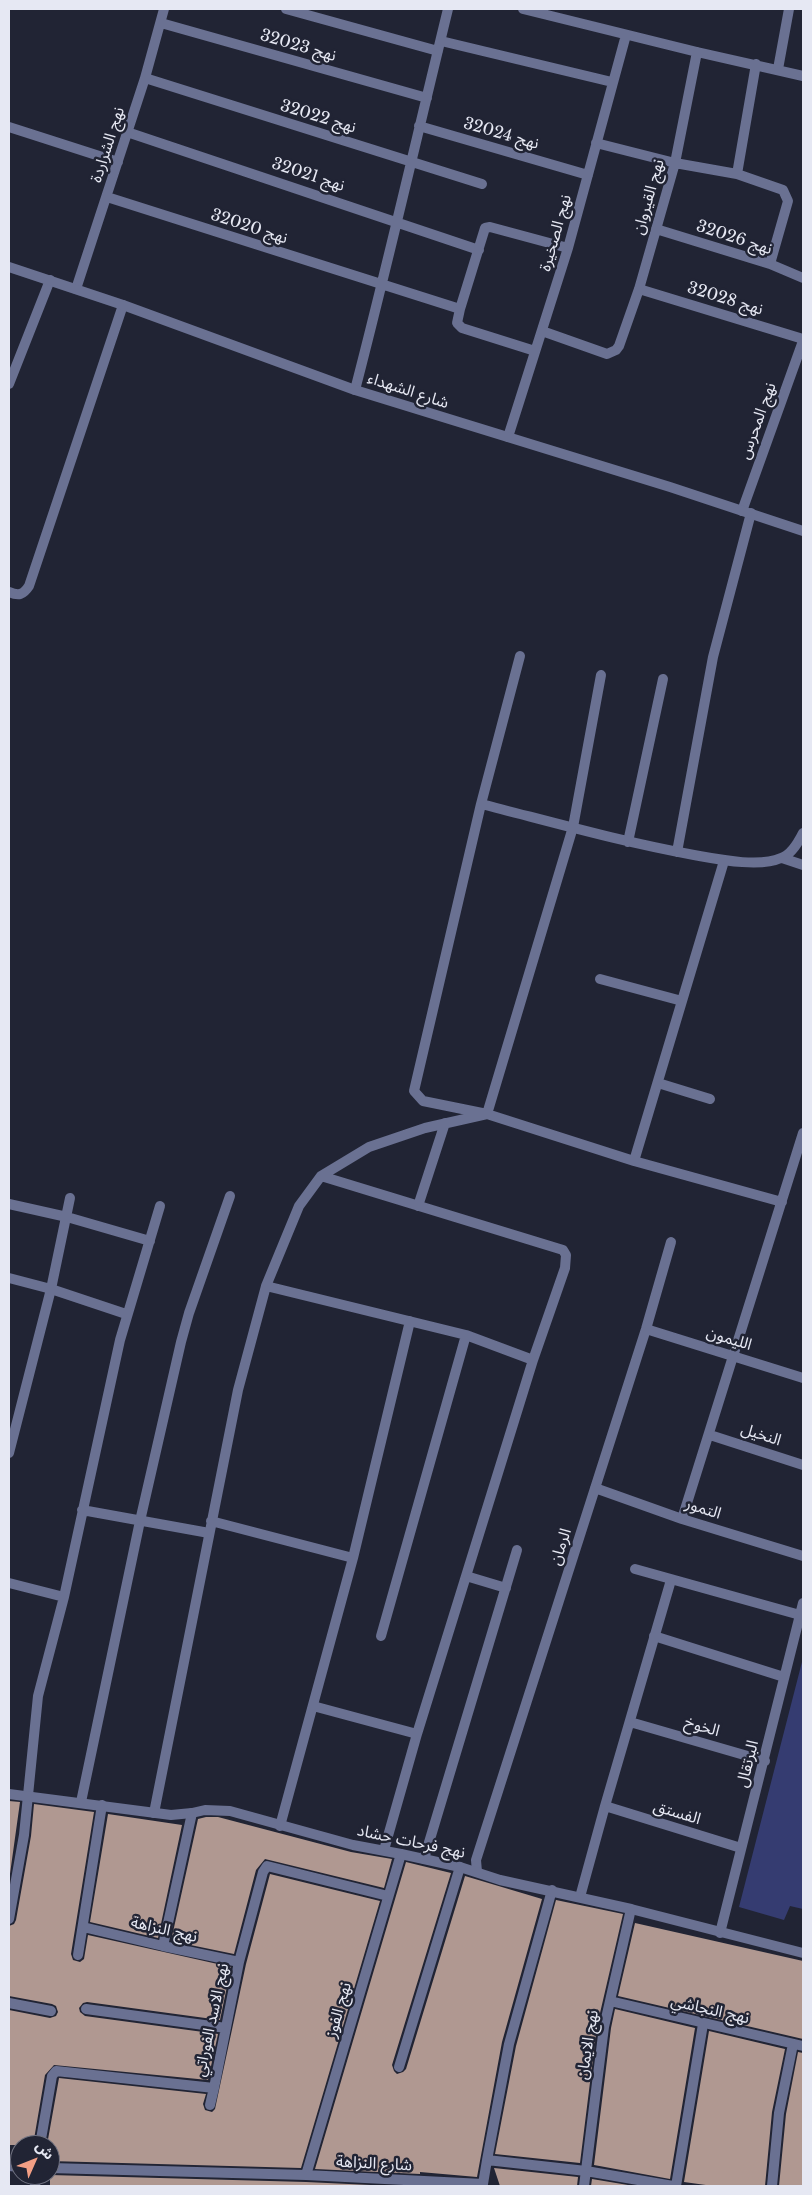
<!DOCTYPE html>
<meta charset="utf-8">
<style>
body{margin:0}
#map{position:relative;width:812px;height:2195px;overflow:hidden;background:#212434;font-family:"Libre Baskerville","Noto Sans Arabic",serif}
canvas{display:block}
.frame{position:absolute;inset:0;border:10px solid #e6e8f3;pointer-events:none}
.north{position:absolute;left:10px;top:2135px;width:50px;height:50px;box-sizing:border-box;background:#212434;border:1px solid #707280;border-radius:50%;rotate:46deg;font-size:14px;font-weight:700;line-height:20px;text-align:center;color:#e6e8f3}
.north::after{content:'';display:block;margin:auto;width:18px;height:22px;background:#f39f85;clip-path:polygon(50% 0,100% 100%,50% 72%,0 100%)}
</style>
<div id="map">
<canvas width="812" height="2195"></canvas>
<div class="frame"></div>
<div class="north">ش</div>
</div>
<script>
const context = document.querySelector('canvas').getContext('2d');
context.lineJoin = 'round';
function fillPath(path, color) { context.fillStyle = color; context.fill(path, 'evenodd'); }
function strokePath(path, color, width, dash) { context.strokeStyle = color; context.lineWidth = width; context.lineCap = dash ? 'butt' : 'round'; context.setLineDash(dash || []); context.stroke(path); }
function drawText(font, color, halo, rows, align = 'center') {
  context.font = font + ' "Libre Baskerville","Noto Sans Arabic",serif'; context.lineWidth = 5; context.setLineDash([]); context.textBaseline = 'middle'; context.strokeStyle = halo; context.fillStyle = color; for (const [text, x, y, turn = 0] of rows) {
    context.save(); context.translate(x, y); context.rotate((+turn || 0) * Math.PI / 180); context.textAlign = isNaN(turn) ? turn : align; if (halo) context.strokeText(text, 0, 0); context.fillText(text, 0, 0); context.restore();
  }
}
const green = new Path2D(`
 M803,1658V1909L790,1906L784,1920L739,1907Z`);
const building = new Path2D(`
 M9,1801L20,1802L9,1881Z
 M34,1804L94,1812L71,1954L73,1960L80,1962L84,1959L88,1935L231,1967L220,2020L87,2002L83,2003L79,2008L80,2012L85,2016L218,2034L208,2080L54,2065L45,2075L33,2145H9V2010L50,2018L56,2016L58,2012L56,2006L52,2004L9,1996V1926L14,1924L16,1920L31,1836Z
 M108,1814L182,1825L158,1938L90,1922Z
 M206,1817H218L351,1852L392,1859L384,1888L265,1859L256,1870L234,1954L171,1941L198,1819Z
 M406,1862L451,1873L392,2065L394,2071L397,2074L403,2072L406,2069L465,1876L542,1899L502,2042L477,2177L420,2172V2174L315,2169Z
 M270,1874L380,1901L301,2168L50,2161V2145H47L59,2078L206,2094L203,2104L205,2110L212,2112L215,2109L246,1964Z
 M556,1900L623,1914L597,2026L580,2163L495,2154L516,2046Z
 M635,1923L803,1961V2039L618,1996Z
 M615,2009L695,2028L670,2179L594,2165L611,2028Z
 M709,2031L785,2049L772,2112L765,2186H713L684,2182Z
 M798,2052L803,2053V2186H779L786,2114Z
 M494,2168L578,2177L577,2186H500Z
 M50,2175L306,2182L392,2186H50Z
 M592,2179L634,2186H591Z`);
const minor = new Path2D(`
 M286,9L438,51
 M523,9L697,52L803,76
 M161,23L427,98
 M441,41L612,82
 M778,69L789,9
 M145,78L482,184
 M419,126L588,175
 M9,127L118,162
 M127,132L479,250
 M596,143L675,163L737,174L783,190L788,201L770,264
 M737,174L756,64
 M107,197L460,309L485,228L490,227L568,248
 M656,229L770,264L803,278
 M76,289L145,78L164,9
 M639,289L803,339
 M460,309L457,323L462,328L535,351
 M542,331L607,354L616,350L619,346L639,289L675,163L697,52
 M9,384L50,280
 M355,390C388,263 417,136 448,9
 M508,437L568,248L626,35
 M742,511L803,341
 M9,592C19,596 23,595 29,586L123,305
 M520,656L481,804L414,1091L423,1101L487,1114L634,1161L782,1202
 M481,804C552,822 622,842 694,855C717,859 759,868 781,858C791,855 799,841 803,833
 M628,842L663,679
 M677,852L713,657L751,513
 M782,858L803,865
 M600,979L682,1001
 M658,1083L710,1099
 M634,1161L724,861
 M321,1176L563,1250L566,1255L565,1268L533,1360L417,1734L384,1850
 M9,1204L67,1217L150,1241
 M418,1206L445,1123
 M9,1278L51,1289L126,1314
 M266,1286L466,1335L533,1360
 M646,1329L803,1378
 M710,1435L803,1465
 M9,1453L51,1289L70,1198
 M595,1488L682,1519L803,1556
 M82,1510L209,1533
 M682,1519L803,1133
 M211,1521L353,1558
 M635,1569L800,1615
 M466,1576L506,1588
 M9,1583L64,1597
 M381,1636L466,1335
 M654,1636L784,1677
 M313,1706L417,1734
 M630,1722L765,1761
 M81,1802L140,1521L181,1342L189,1313L230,1196
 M605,1806L741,1848
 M154,1813L238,1390L266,1286L299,1206L321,1176L369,1147L425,1128L487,1114L573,827L601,675
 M280,1826L353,1558L410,1321
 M424,1859L517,1550
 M477,1872L476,1860L646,1329L671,1242
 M580,1897L605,1806L671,1580
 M9,1919L24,1835L38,1696L64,1597L120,1340L160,1206
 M83,1927L163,1946L239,1962
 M720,1933L803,1603
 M163,1946L192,1813
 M78,1955L102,1805
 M610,2001L803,2046
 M9,2003L51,2011
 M86,2009L226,2028
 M399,2067L460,1867
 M210,2105L214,2088
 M40,2145L52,2076L56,2071L214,2088L239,1962L263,1872L267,1866L388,1896
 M487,2160L509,2044L552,1890
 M9,2166L20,2167
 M50,2168L306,2175L483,2184L487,2160L586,2171L673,2186
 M306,2175L401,1854
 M35,2186L36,2175
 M584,2186L604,2027L631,1909
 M676,2186L703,2024
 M772,2186L779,2113L793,2044`);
const tertiary = new Path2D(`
 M9,267L123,305L355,390L670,487L803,531
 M9,1794L171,1815L192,1813L205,1810L230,1811L353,1845L401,1854L460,1867L500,1880L631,1909L803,1953`);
const streetNames = [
 ["نهج 32023",298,46,16],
 ["نهج 32022",318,117,17],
 ["نهج 32024",501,134,16],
 ["نهج الشراردة",108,145,-72],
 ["نهج 32021",308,175,18],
 ["نهج القيروان",649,197,-74],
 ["نهج 32020",249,227,18],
 ["نهج الصخيرة",556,233,-74],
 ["نهج 32026",734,238,18],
 ["نهج 32028",725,299,17],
 ["شارع الشهداء",408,391,18],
 ["نهج المحرس",758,421,-70],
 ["الليمون",729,1339,17],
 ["النخيل",761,1435,18],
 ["التمور",703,1509,18],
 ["الرمان",561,1547,-72],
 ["الخوخ",702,1727,16],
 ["البرتقال",748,1764,-76],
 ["الفستق",677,1813,17],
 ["نهج فرحات حشاد",411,1842,12],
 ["نهج النزاهة",164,1930,13],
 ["نهج الفوز",339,2010,-74],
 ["نهج النجاشي",710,2010,13],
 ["نهج الاسد الفوراتي",212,2020,-78],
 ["نهج الايمان",588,2045,-81],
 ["شارع النزاهة",374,2164,3]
];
fillPath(green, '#353c71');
fillPath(building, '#b09891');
strokePath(minor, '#6a7192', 10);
strokePath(tertiary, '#6a7192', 10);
drawText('16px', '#e6e8f3', '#212434', streetNames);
</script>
